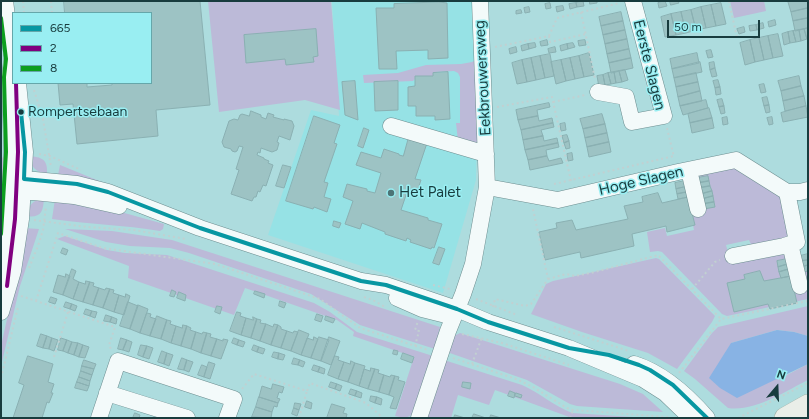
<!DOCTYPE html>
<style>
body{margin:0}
#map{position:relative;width:809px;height:419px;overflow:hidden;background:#addcde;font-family:Figtree,sans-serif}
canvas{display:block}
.frame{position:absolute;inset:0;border:2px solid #183c3e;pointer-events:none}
.legend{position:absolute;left:12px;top:12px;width:140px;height:72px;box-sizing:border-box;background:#99eef2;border:1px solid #65a7aa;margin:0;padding:5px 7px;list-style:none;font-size:12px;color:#183c3e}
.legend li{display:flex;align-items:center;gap:8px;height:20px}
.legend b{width:20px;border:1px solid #65a7aa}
.north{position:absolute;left:757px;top:367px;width:40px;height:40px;-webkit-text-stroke:3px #99eef2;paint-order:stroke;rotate:19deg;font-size:11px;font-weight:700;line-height:16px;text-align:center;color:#183c3e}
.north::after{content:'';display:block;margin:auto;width:14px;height:18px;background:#183c3e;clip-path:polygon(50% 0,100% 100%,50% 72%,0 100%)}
.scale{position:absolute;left:667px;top:20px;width:93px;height:18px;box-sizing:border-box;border:2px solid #183c3e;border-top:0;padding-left:5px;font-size:12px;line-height:14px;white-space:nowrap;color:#183c3e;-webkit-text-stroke:3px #99eef2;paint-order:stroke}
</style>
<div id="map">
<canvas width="809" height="419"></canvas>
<div class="frame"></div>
<ul class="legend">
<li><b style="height:5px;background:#0797a2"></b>665</li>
<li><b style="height:5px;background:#800080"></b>2</li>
<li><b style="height:5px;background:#0c9e1f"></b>8</li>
</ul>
<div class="north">N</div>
<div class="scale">50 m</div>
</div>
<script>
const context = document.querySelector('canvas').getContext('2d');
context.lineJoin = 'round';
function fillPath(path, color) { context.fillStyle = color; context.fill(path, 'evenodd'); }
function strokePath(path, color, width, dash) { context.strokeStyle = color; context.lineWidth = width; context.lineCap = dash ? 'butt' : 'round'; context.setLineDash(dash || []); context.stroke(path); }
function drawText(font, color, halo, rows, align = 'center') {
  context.font = font + ' Figtree,sans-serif'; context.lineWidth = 3; context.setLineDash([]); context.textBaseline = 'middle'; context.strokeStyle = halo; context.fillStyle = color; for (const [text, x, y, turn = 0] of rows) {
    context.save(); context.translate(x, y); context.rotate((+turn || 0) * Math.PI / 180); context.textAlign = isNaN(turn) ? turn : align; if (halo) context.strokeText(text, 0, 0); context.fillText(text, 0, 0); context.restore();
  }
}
const built = new Path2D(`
 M332,1H473L478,77L476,180L443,293L268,235L311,110L339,116Z`);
const green = new Path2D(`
 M208,1H331L340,110L305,100L219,112Z
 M730,1H764L766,11L734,18Z
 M476,60L479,144L458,141L456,123H460V77L458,73L454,71L435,72V78L415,79L413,81L364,83L363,75L398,73L426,65L461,64L472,62Z
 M5,155L2,214L1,159Z
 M28,156C42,157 48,159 47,174C37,173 30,166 28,156Z
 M60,165L109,185L58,175Z
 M730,166L785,197L792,238L753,249L749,240L726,245L731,264L783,252L786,254L795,292L808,288L799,259L808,257V299L727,316L722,314L662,252L658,251L650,252L647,232L665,228L667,236L694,230L684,179Z
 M44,198C43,213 41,218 25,216C29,206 32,200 44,198Z
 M55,199L110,209L164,224L163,229L160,231C124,225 88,224 52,219Z
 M24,228L39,229L20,286L1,366V346L18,270Z
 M65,229L112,231L172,240L440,327L435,349L360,325L311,294L189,253L170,248L130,246L106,242Z
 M65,236L107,250L125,253L167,255L314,303L330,312L357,332L433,356L412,415L405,418L395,416L414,357L353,336L354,332L337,320L245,288L234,315L128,278L129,266L57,239Z
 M656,258L659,259L715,316L712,322L677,369L648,353L582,332L531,314L546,284L553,281Z
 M808,306V336L794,332L777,330L731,343L783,377L808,364V380C786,391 754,412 728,408L695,379L684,371L712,333L718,327Z
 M460,333L620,384L643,394L663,412L577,406L570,404L527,380L447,352L454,336Z
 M444,360L522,385C540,393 554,406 572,413L648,418H572L495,390L489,405L458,395L451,418H427Z`);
const water = new Path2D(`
 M777,330L794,332L808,336V364L737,398L720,388L709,378L731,343Z`);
const building = new Path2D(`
 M64,1H200L210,105L156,110L158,136L77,144L73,104L60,105L58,83H87V87L112,85V83H151V13H65Z
 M583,1L584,6L577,7L576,3Z
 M590,1H597V3L590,4Z
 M665,1L667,6L659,8L658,3Z
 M670,1H678L679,3L671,5Z
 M795,1H808V8L791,12L788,2Z
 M439,2L447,3L448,58L428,59V50L396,51L397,69H379L376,8H394V4Z
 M550,3L551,8L546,9L545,4Z
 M576,3L577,7L570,9L569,4Z
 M721,3L726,24L716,26L711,5Z
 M711,5L716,26L706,28L701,7Z
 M563,6L564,10L557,12L556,7Z
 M529,7L530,12L525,13L524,8Z
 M701,7L706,28L696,30L691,10Z
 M808,8V18L793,21L791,12Z
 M521,10L522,13L516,14V11Z
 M691,10L696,30L686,33L681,12Z
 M621,12L623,21L601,26L599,17Z
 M681,12L686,33L676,35L671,14Z
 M671,14L676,35L665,37L661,17Z
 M808,18V28L795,31L793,21Z
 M775,20L776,25L769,27L768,22Z
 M623,21L625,30L603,35L601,26Z
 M763,23L764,28L757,30L756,25Z
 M756,25L757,30L750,31L749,26Z
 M744,27L745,32L739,34L737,29Z
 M808,28V39H807L804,29Z
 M316,29L318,56L313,57L314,62L286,65L285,59L246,63L244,35Z
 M804,29L807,39L801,41L799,30Z
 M625,30L627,39L605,44L603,35Z
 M799,30L801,41L796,42L793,31Z
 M793,31L796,42L790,43L788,32Z
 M788,32L790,43L784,45L782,34Z
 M778,34L783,56L773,58L768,36Z
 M768,36L773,58L764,60L759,38Z
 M759,38L764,60L755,62L750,40Z
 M627,39L629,49L607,54L605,44Z
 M547,40L548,45L541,46L540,42Z
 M585,40L586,45L579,46L578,41Z
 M750,40L755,62L745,65L740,43Z
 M535,43L536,47L529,49L528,44Z
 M573,43L575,47L568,49L567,44Z
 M528,44L529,49L522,51L521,46Z
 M567,44L568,49L561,51L560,46Z
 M516,47L517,52L510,54L509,49Z
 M555,47L556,52L549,53L548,49Z
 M629,49L631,58L609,63L607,54Z
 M711,50L713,57L708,58L706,51Z
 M589,53L594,75L584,77L579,56Z
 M697,53L699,63L672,69L670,59Z
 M550,54L554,76L545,78L540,56Z
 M540,56L545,78L536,80L531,58Z
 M579,56L584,77L575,79L570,58Z
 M531,58L536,80L527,82L522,60Z
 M570,58L575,79L566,81L561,60Z
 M631,58L633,68L611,73L609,63Z
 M522,60L527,82L517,84L512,63Z
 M561,60L566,81L556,84L551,62Z
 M700,62L702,72L674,78L672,69Z
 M714,62L715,68L710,70L709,63Z
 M715,68L717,76L712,77L710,70Z
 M625,70L628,80L622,82L619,71Z
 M619,71L622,82L616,83L614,72Z
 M448,72L450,119L435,120V116H416V106H408V87L415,86V76H433V73Z
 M614,72L616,83L611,84L608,73Z
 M608,73L611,84L605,85L603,75Z
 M696,73L698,82L676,87L674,78Z
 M603,75L605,85L599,87L597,76Z
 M799,76L801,86L781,91L778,81Z
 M718,80L720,87L715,88L713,81Z
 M355,81L358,120L345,115L342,82Z
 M398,81V110L375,111L374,82Z
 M698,82L700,91L678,97L676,87Z
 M764,84L766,92L761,93L759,85Z
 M801,86L804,96L783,101L781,91Z
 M720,87L721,94L716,95L715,88Z
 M700,91L702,101L680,106L678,97Z
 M804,96L806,106L785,111L783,101Z
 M767,97L769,105L764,106L762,98Z
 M722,99L724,106L719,107L717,100Z
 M706,100L708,108L683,115L680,106Z
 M549,103L550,107L537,110L538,116L518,120L516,110Z
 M769,105L770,112L766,113L764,106Z
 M724,106L725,113L721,114L719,107Z
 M806,106L808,117L783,122L781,113Z
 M709,108L712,118L690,123L688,114Z
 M251,111L261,115V117L266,119L268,113L274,115L273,117L284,120V119L292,121L294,126L290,140L279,136L277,142L279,143L277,150L272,152L261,148L260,153L258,152L257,155L264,158V159L269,161L268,163L273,165L266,186L263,185L260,192L258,191L256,197H254L252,201L231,194L239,170L236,169L243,147L239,146L237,151L235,152L232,151L231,149L224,147L222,142L229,121L234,119L238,120L240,115L242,114L249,116Z
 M602,114L605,124L583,129L580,119Z
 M314,116L340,125L334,143L337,144L324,182L328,183L324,197L331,199L327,212L314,207L313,209L286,201Z
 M538,116L539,121L552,118L553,123L521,130L518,120Z
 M727,117L728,124L723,125L722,118Z
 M772,117L773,124L769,125L767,118Z
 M712,118L714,128L692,133L690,123Z
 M553,123L554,127L541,130L543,136L523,140L521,130Z
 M565,123L566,130L561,131L560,124Z
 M605,124L607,133L585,138L583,129Z
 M364,128L369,130L363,148L358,146Z
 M607,133L609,142L587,147L585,138Z
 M567,135L569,141L564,143L562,136Z
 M543,136L544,141L557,138L558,143L525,150L523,140Z
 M409,137L427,143L415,179L421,180L416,195L407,192L401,210L428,218V220L442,224L434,248L432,247L431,249L410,242L411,240L407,238L406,241L385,234V232L362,223L360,229L345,224L353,201L343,197L347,184L367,189V191L375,193L381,173L356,165L361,152L381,158L384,149L399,154V155L403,156Z
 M569,141L570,148L566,149L564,143Z
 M609,142L611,152L589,157L587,147Z
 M558,143L559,147L546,150L547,156L528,160L525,150Z
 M572,153L573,160L568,161L567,154Z
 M547,156L549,161L561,158L563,163L530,170L528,160Z
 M283,165L291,167L284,188L276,186Z
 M708,176L709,181L698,183L697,178Z
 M685,181L687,186L676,189L675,183Z
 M709,181L710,186L699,188L698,183Z
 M710,186L712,191L701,194L699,188Z
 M686,187L687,192L677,194L676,189Z
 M712,191L713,196L702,199L701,194Z
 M687,192L688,197L678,199L677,194Z
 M658,193L662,203L688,197L695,225L667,232L666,226L632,234L634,246L581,258L580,252L545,260L539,232L557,228L556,223L572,220L576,230L628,219L624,206L643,202L642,197Z
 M713,196L714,202L703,204L702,199Z
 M714,202L715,207L704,209L703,204Z
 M334,221L341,223L339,228L333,226Z
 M439,247L445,249L439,265L433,263Z
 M63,248L68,250L66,255L61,253Z
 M808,254V260L801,261L800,256Z
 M787,259L788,264L778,267L777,261Z
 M808,260V265L802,267L801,261Z
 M788,264L789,269L779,272L778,267Z
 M808,265V271L803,272L802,267Z
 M72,269L76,271L73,279L79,282L73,299L63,295Z
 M789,269L791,276L781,278L779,272Z
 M760,271L764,281L791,276L797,303L770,309L768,304L734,312L727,283L745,279L744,275Z
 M66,274L70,276L63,295L53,292L58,275L65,277Z
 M86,281L90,282L83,302L73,299L79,282L85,284Z
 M90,282L94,283L93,286L99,288L93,305L83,302Z
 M99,288L105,290L106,288L110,289L103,308L93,305Z
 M110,289L114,290L113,293L119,295L114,312L103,308Z
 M172,290L176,292L174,297L170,296Z
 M255,291L265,294L264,298L254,294Z
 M179,292L186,295L185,301L177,298Z
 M126,294L130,296L124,315L114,312L119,295L125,297Z
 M51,297L57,299L55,304L49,302Z
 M280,301L286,303L284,308L279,306Z
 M66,302L72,304L70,309L64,307Z
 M128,302L138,306L130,329L120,326Z
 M72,304L77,306L75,311L70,309Z
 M138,305L148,309L140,333L130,329Z
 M217,306L222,307L220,314L215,312Z
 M86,309L92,311L90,316L84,314Z
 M92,311L97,312L95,318L90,316Z
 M237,312L241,313L240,316L246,318L241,335L230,331Z
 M147,313L151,314L150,317L156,319L150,336L140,333Z
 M317,314L323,316L321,322L315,320Z
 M106,315L112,317L110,322L104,321Z
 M157,316L167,320L161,339L150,336Z
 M326,316L335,319L333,323L325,320Z
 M112,317L117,319L116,324L110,322Z
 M253,317L257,319L251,338L241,335L246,318L253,320Z
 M257,319L261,320L260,323L266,324L260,341L251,338Z
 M167,320L171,321L170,324L176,326L171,343L161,339Z
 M266,324L273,327L274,324L278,325L271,345L260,341Z
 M183,325L187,326L181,346L171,343L176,326L182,328Z
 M278,325L281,327V329L287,331L281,348L271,345Z
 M187,326L191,328L190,330L196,332L191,349L181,346Z
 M299,330L309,334L301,355L291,351Z
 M287,331L293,333L294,331L298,332L291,351L281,348Z
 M196,332L202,334L203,332L207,333L201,353L191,349Z
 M207,333L211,334L210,337L217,339L211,356L201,353Z
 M41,334L47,336L43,348L37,346Z
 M47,336L52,338L49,349L43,348Z
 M314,337L318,339L311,358L301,355L307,338L313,340Z
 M319,337L329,340L321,361L311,358Z
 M329,337L340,341L331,365L321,361Z
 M52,338L58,340L54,351L49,349Z
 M61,338L67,340L63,351L58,350Z
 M121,338L127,340L123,350L118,349Z
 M234,338L239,340L237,345L232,343Z
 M217,339L223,341V339L228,340L221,359L211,356Z
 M67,340L72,342L68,353L63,351Z
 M127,340L132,342L129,352L123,350Z
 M239,340L245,342L243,347L237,345Z
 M72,342L78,343L74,355L68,353Z
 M78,343L83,345L79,357L74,355Z
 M83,345L89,347L85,358L79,357Z
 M141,345L147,346L143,357L138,355Z
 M254,345L259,347L257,352L252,350Z
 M147,346L153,348L149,359L143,357Z
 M259,347L265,349L263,354L257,352Z
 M394,350L398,351L397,355L393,354Z
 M162,351L167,353L164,364L158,362Z
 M274,352L279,353L278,359L272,357Z
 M167,353L173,355L169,366L164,364Z
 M279,353L285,355L283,360L278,359Z
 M403,353L414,357L412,363L401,359Z
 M28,356L53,364L48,382L54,384L51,393H53L49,403L47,402L42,418H13L24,385L19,383Z
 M335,356L339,357L338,360L344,362L338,379L328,375Z
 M182,358L187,360L184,370L178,369Z
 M294,358L300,360L298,365L292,364Z
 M84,360L96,364L94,369L82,366Z
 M187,360L193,362L189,372L184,370Z
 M300,360L305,362L303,367L298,365Z
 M351,361L355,363L348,382L338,379L344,362L350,364Z
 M209,362L215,364L210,379L204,377Z
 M355,363L365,366L359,386L348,382Z
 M202,365L207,367L204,377L198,375Z
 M314,365L320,367L318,372L312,370Z
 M82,366L94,369L92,375L81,371Z
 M320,367L325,369L324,374L318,372Z
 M371,368L375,369L368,389L359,386L364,369L370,371Z
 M375,369L379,370L378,373L384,375L379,392L368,389Z
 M81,371L92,375L90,381L79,377Z
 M384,375L390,377L391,375L395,376L389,395L379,392Z
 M395,376L399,377L398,380L405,382L396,409L390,408L394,397L389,395Z
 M79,377L90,381L89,386L77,382Z
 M77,382L89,386L87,391L75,388Z
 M331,382L337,384L335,389L329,387Z
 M463,382L471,383L470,389L462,387Z
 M273,384L284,387L282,393L279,392L277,398L280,399L278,403L259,397L262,386L271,389Z
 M337,384L342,386L340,391L335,389Z
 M351,389L357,391L355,396L349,394Z
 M357,391L362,393L361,398L355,396Z
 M510,391L515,393L514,398L508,396Z
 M516,393L522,395L521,398L515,396Z
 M371,396L377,397L375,403L370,401Z
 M259,397L278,403L277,407L274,406L272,412L256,407Z
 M377,397L382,399L381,405L375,403Z
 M307,401L312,403L311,409L305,407Z
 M295,403L301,404L299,410L294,408Z
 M332,404L345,408L343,413L347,414L346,418H327Z
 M256,407L272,412L271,418L252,417Z
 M294,408L299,410L297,416L292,414Z
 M135,413L140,415L139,418H133Z
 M474,414L486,418H472Z
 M455,415L465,418H454Z
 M491,415L501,418H490Z`);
const path = new Path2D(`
 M23,1L24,13
 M51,1L52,13
 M729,1L737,38
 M581,12L595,79
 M549,36L550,42L586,34
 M495,47L549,36L557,18L620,3
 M34,90L43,119L51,167
 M553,102L585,95
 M497,107L552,97L571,181
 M667,128L674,157
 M39,154L50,156L81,170
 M554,184L674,156
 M34,220L87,227L134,230L186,239
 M29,268L38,246L43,230L46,207
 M548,279L566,274L575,276L595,272L658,255L721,319
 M433,285L450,289
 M692,289L715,262L720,260
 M21,296L115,327L109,345L111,349
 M364,297L373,300L385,307
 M476,299L517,315
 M36,301L58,233L103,248L215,264L320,299L360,328L428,350
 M493,307L495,299L525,306L531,304L548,279L533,209
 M554,327L629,351
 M462,334L502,343L569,365
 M415,346L419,331L415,330L418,321
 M54,357L68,312
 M453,358L516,379L533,387L567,408L573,410L668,417
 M472,364L482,337
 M679,373L721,319L808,301
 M1,378L18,307
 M242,389L254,374L307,391L310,383L366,403L383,418
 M299,418L307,391
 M570,418L573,410
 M738,418L808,383`);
const minor = new Path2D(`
 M5,1L13,63
 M598,92L626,97L632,122L664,116L633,1
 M391,126L486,154
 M689,170L698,209
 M11,185L24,179L77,184L108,192L200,228L361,281L386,285L457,309L488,322L569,348L631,374L643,379L665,393L691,418
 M14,187L23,191L74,196L119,206
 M487,187L558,200L678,172L736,160L787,192H800L808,190
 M790,244L800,286
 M733,256L784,246L797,242L787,192
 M1,283L9,218L11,185L12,152L10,77L12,59
 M397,298L422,309L450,316
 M1,312L13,271L21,219L25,152L18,83
 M634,364C663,373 687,395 707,418
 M107,393L187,418
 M99,418L118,361L234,399L227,418
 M419,418L448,331L463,294L473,264L487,187L480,1`);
const major = new Path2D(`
 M785,418L808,405`);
const bus1 = new Path2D(`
 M21,112L25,152L24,179L77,184L108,192L200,228L361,281L386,285L457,309L488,322L569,348L609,355L639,365L650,370L673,385L707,418`);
const bus2 = new Path2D(`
 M7,286L15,219L18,152L16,83`);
const bus3 = new Path2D(`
 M1,18L6,59L4,77L6,152L1,234`);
const markers = [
 [21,112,3.5,"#183c3e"],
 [391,193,4,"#4c7476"]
];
const busNames = [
 ["Rompertsebaan",28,112]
];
const streetNames = [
 ["Eerste Slagen",649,65,76],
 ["Eekbrouwersweg",483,78,-93],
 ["Hoge Slagen",641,181,-13]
];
const poiNames = [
 ["Het Palet",399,193]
];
fillPath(built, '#96e2e5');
fillPath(green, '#bcbad8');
fillPath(water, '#88b3e4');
fillPath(building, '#9dc3c4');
strokePath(building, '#8ab0b2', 1);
strokePath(minor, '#6d8e90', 17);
strokePath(major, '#a1b2a9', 22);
strokePath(path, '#c1d0d1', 2, [2, 3]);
strokePath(minor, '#f3fafa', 16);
strokePath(major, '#eaeee8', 21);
strokePath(bus1, '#0797a2', 4);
strokePath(bus2, '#800080', 4);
strokePath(bus3, '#0c9e1f', 4);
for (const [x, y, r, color] of markers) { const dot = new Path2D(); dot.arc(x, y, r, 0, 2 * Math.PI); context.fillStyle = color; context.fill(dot); strokePath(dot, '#99eef2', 1.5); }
drawText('14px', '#183c3e', '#99eef2', busNames, 'left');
drawText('15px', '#183c3e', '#99eef2', streetNames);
drawText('15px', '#183c3e', '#99eef2', poiNames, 'left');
</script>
